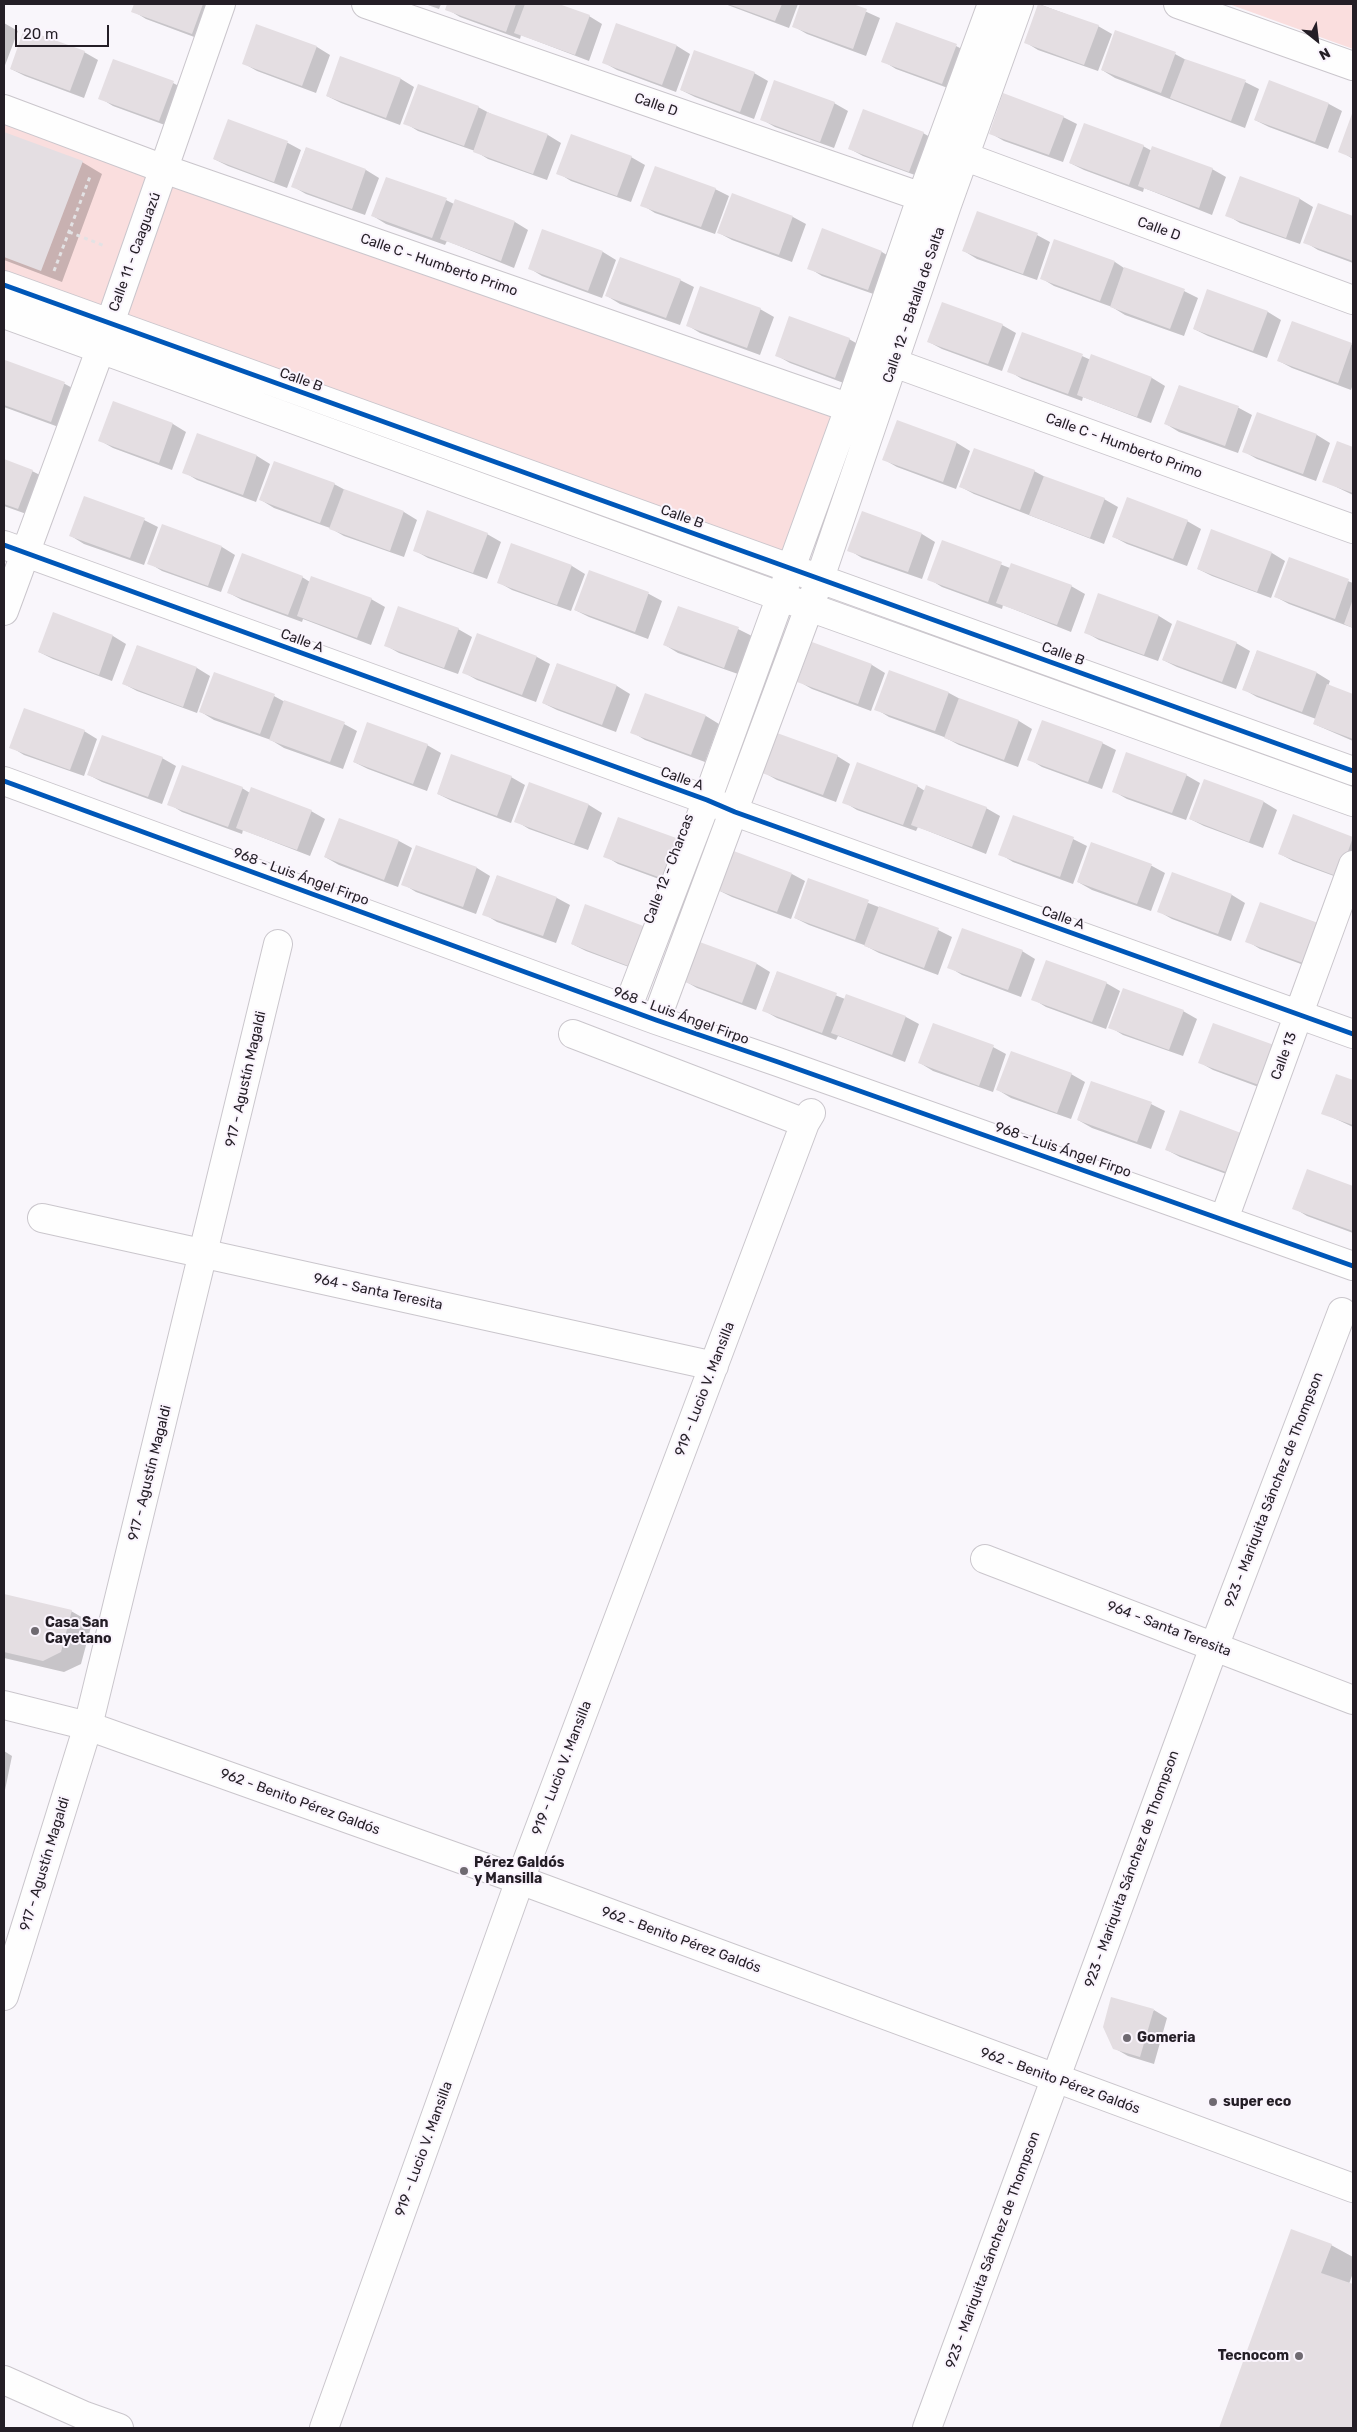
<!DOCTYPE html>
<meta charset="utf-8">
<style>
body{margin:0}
#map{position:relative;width:1357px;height:2432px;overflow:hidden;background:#f9f6fb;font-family:Rubik,sans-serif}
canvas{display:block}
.frame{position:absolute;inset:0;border:5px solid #241e26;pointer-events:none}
.north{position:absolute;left:1292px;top:15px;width:50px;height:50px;-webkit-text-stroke:4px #faf4fd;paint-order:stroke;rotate:151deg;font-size:14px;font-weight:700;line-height:20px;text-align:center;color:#241e26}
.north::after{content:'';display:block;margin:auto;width:18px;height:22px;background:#241e26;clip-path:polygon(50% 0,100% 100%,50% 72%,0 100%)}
.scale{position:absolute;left:15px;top:25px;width:94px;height:22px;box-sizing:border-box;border:2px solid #241e26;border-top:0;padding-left:6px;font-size:15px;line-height:18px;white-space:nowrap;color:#241e26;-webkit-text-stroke:4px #faf4fd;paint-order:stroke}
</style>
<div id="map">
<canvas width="1357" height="2432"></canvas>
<div class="frame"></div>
<div class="north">N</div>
<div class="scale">20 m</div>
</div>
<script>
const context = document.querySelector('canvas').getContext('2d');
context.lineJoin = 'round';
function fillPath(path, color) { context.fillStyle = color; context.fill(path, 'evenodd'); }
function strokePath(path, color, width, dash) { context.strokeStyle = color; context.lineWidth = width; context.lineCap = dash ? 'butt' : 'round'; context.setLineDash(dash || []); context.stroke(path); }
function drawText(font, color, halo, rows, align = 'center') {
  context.font = font + ' Rubik,sans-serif'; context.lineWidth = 4; context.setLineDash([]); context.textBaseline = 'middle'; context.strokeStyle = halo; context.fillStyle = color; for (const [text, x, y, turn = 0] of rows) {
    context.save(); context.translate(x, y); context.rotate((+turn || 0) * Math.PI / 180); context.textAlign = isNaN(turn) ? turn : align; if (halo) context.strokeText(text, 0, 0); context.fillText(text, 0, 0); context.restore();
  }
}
const green = new Path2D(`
 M1229,4H1353V49Z
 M4,109L849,408L790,568L4,285Z`);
const shadow = new Path2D(`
 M135,4H219L205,41L146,19L133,11Z
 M425,4H441L439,9Z
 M449,4H556L589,16L602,24L589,61L521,35L520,39L460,17L447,9Z
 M725,4H798L789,28Z
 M802,4H849L880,18L866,56L807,34L793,26Z
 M1039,4L1098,26L1112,34L1098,71L1038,50L1025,42Z
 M4,23L18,31L4,68Z
 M617,24L677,46L690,54L676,92L617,70L603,62Z
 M257,26L317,47L330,55L316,93L257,71L243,63Z
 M25,31L84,52L98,60L84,98L25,76L11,69Z
 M956,46L970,53L956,91L896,69L883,61Z
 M1175,54L1188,61L1245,82L1259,89L1245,128L1115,78L1102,70Z
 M341,57L401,79L414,87L400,125L341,103L327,96Z
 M754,73L768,81L754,119L695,97L681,90Z
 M1269,82L1329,104L1342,111L1328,149L1269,127L1255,120Z
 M173,83L187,90L173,128L113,106L100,98Z
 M834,103L848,111L834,148L775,127L761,119Z
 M478,107L493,115L548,135L561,143L547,180L488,159L475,151L418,131L405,123Z
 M1353,114V159L1340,151Z
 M1063,117L1077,124L1063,162L1004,141L990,133Z
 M229,121L288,143L301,150L287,188L228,166L214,159Z
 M4,133L82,162L102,174L62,282L4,260Z
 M923,133L937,141L923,178L863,156L850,149Z
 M1143,146L1152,151L1212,169L1226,177L1212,215L1144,188L1143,192L1084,170L1070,163Z
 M306,148L366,170L379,178L365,215L306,194L292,186Z
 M631,157L645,165L631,202L571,181L558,173Z
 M1240,177L1300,199L1313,207L1300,244L1240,223L1227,215Z
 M715,189L729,196L715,234L655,213L642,205Z
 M733,195L793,217L806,224L792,262L732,240L719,233Z
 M446,200L454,204L456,201L515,222L528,230L514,268L447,241L445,245L386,224L373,216Z
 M1318,205L1353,217V263L1318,250L1305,242Z
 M543,230L603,252L616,260L602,298L542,276L529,268Z
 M823,230L882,252L895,260L882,297L822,276L809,268Z
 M1037,235L1050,242L1037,280L977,259L964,251Z
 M1055,241L1115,262L1127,270L1184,291L1198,298L1184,336L1125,315L1112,307L1054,286L1041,278Z
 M680,280L694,287L680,325L620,304L607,296Z
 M1208,291L1268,312L1281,320L1267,358L1208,336L1194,329Z
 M760,309L774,317L760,355L700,333L687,325Z
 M1292,322L1353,345V384L1351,390L1292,368L1279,361Z
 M1002,325L1016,333L1002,371L942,349L929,342Z
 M849,339L863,347L849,385L790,363L776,355Z
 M1082,356L1091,360L1152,378L1165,386L1151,423L1083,397L1082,401L1022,379L1009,371Z
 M5,362L65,384L78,391L64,429L4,407Z
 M1179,386L1239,408L1252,415L1238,453L1179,432L1166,424Z
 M113,403L173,424L186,432L172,470L113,448L99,440Z
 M1258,413L1317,435L1330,443L1316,481L1257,459L1243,451Z
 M898,422L957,443L970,451L956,489L897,467L883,459Z
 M198,434L257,456L270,464L256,502L197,480L184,472Z
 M1338,443L1353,449V495L1324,481Z
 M4,460L32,471L46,478L32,516L4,506Z
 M1034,471L1047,478L1104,499L1118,507L1104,544L974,494L961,487Z
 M334,484L347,491L404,512L417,520L404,557L344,536L330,528L274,508L261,500Z
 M863,512L922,534L935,542L922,579L862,558L849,550Z
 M144,520L158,527L144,565L84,544L71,536Z
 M1187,521L1201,529L1187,566L1127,544L1114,537Z
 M163,525L222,547L235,555L221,592L162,571L149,563Z
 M487,534L501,542L487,579L428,558L414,550Z
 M943,542L1010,568L1071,586L1085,594L1071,632L1003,605L1002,609L942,587L929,579Z
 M512,544L572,566L585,574L571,611L512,590L498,582Z
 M1272,553L1285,561L1271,598L1212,576L1198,569Z
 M1289,559L1353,583V628L1289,604L1276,597Z
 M589,572L649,594L662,601L648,639L589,617L575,610Z
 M302,577L310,582L371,599L385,607L371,645L303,619L302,622L242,600L229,593Z
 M1099,595L1159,616L1172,624L1158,661L1099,640L1085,632Z
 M54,614L113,636L126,644L112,681L53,659L39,652Z
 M458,629L472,637L458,674L399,653L385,645Z
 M738,629L752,636L738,674L678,653L665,645Z
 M477,635L537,657L550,664L536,702L477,680L463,672Z
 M812,643L872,665L885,673L871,711L812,689L798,681Z
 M1236,643L1250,651L1236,689L1177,667L1163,660Z
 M137,646L197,668L210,676L197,713L137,691L124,684Z
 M1257,651L1317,673L1330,681L1328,686L1353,695V741L1314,724L1316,719L1257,697L1243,689Z
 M557,664L617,686L630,694L616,732L557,710L543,703Z
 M890,672L949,693L962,700L1019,721L1032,729L1018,767L959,745L944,737L889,717L876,709Z
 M274,696L285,702L344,724L357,731L343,769L284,748L271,740L214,720L201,712Z
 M706,716L719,724L705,762L645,740L632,732Z
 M84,731L97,739L84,776L24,755L11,747Z
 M1102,743L1116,750L1102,789L1042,767L1029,759Z
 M427,745L441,753L427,791L368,769L354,762Z
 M452,756L511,777L525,785L511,823L452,801L438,794Z
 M837,756L850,764L836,802L777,780L763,772Z
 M162,758L176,766L162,804L102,782L89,775Z
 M1186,775L1200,783L1186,820L1127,799L1113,791Z
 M1204,781L1264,802L1277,810L1263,848L1204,826L1190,819Z
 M529,784L589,805L602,813L588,850L529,829L516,821Z
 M917,786L925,791L986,808L1000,816L986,854L918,827L916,831L857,810L844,802Z
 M242,788L250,793L311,811L325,819L310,856L243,830L242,834L182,812L169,804Z
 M1294,816L1353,838V883L1293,861L1280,854Z
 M1014,817L1073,839L1087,846L1073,884L1013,862L1000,854Z
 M619,819L678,886L618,864L605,856Z
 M399,841L412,848L398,887L339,865L325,857Z
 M1092,844L1152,866L1165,873L1151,911L1092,890L1078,882Z
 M417,846L477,868L490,876L476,914L416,892L403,884Z
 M792,874L805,881L791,919L732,897L718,890Z
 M1172,874L1232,895L1245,903L1231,941L1172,919L1158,911Z
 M497,876L557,898L570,905L556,943L497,922L484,914Z
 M809,880L938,930L952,937L938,975L879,953L864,945L809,925L795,918Z
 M586,906L645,973L586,951L572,944Z
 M1334,933L1320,971L1260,949L1247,941Z
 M1022,951L1035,959L1021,997L962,975L949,967Z
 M757,964L770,972L756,1010L697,988L683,980Z
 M777,972L845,999L846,995L906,1017L919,1024L905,1062L838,1036L836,1040L777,1018L763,1010Z
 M1106,983L1120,991L1106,1029L1046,1007L1033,999Z
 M1183,1011L1197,1019L1183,1056L1123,1035L1110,1027Z
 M1273,1046L1272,1092L1213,1070L1199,1062Z
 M993,1047L1006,1054L993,1092L933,1071L920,1063Z
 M1071,1074L1085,1082L1071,1119L1011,1098L998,1090Z
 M1337,1075L1353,1081V1127L1323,1113Z
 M1151,1104L1165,1111L1151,1149L1092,1128L1078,1120Z
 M1240,1134V1179L1180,1157L1167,1150Z
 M1308,1171L1353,1187V1233L1307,1216L1294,1208Z
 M4,1595L71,1611L92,1623L81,1664L64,1672L4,1658Z
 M4,1751L12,1756L4,1795Z
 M1154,2010L1167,2018L1154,2064L1128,2056L1114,2048Z
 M1292,2231L1331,2245L1353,2257V2273L1349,2284L1353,2286V2428H1221Z`);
const building = new Path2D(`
 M134,4H203L192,34L131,12Z
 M447,4H516L506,32L445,10Z
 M525,4H559L590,15L575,55L514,33Z
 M728,4H782L775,21Z
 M800,4H853L867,9L853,49L792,27Z
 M1038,4L1099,25L1084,65L1024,43Z
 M896,22L957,44L942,84L881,62Z
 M616,23L677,45L662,85L602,63Z
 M256,24L317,46L302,86L242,64Z
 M24,29L85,51L70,91L10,69Z
 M1115,30L1176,52L1161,93L1101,70Z
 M694,50L755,72L740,112L680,90Z
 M340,56L401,78L386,118L326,96Z
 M113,59L174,81L159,121L98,99Z
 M1185,59L1246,80L1231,121L1170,98Z
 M774,80L835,102L820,142L760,120Z
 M1269,80L1329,103L1315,142L1254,120Z
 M418,84L479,106L464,146L403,124Z
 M1003,93L1064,116L1049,155L989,134Z
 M863,109L924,132L909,172L848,149Z
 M1353,111V158L1338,152Z
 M487,112L548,134L533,174L473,152Z
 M228,119L288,141L274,182L213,159Z
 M1084,123L1144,145L1129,185L1069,163Z
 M4,132L83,161L41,271L4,257Z
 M571,134L632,156L617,196L556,174Z
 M1152,146L1213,168L1199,208L1138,186Z
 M306,147L366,169L352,209L291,187Z
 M655,166L716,188L701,227L640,206Z
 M1240,176L1300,198L1286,238L1225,216Z
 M386,177L447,198L432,238L371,216Z
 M732,193L793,216L779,255L717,233Z
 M455,199L515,221L501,261L440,239Z
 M1318,203L1353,216V261L1303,243Z
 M977,211L1038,233L1023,274L962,251Z
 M822,228L882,251L868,290L807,269Z
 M542,229L603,251L588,291L528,269Z
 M1054,239L1115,261L1100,301L1040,279Z
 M620,257L681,279L666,318L605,296Z
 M1124,267L1185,289L1170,329L1110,307Z
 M700,286L761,308L747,348L686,326Z
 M1207,289L1268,311L1253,351L1193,329Z
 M942,302L1003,324L988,364L927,342Z
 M789,316L850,338L835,378L775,356Z
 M1292,321L1352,343L1338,383L1277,361Z
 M1022,332L1083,354L1068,394L1007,372Z
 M1091,354L1152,377L1137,417L1077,395Z
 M5,360L65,382L51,422L4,405Z
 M1179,385L1239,406L1225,446L1164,424Z
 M113,401L173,423L159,463L98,441Z
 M1257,412L1317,434L1303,474L1242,452Z
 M897,420L957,442L943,482L882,460Z
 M197,433L257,455L243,495L182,473Z
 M1337,441L1353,447V493L1322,482Z
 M974,448L1035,470L1020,510L959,487Z
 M4,459L33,470L18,509L4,504Z
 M274,461L335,483L320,523L259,500Z
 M1044,476L1105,498L1090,538L1029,515Z
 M344,489L404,511L390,551L329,529Z
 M84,496L145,518L130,558L69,536Z
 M1127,497L1188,520L1173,559L1112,537Z
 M427,510L488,533L473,573L413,551Z
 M862,511L922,533L908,572L847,551Z
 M162,524L222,546L208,586L147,564Z
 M1211,529L1272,552L1257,592L1197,569Z
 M942,540L1002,562L988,602L927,580Z
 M511,543L572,565L557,605L497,583Z
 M242,553L303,576L288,615L227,593Z
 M1289,557L1349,579L1335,619L1274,597Z
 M1011,563L1072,585L1057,625L996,603Z
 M589,570L649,592L635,632L574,610Z
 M311,576L372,598L357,638L297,616Z
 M1098,593L1159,615L1144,655L1084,633Z
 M1353,599V628L1344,624Z
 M398,606L459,628L444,668L384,646Z
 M678,606L739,627L724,668L663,645Z
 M53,612L113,635L99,675L38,652Z
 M1177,620L1237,642L1222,682L1162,660Z
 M477,633L537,656L522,695L462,673Z
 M812,642L872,664L858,704L797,682Z
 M137,645L197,667L183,707L122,684Z
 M1257,650L1317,672L1302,712L1242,690Z
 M557,663L617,685L602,725L542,703Z
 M889,670L949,692L935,731L874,710Z
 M214,672L275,694L260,734L199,712Z
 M1327,684L1353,694V739L1313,724Z
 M645,693L706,715L691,755L630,733Z
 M959,698L1019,720L1004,760L944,738Z
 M284,700L345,722L330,762L269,740Z
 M24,708L85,730L70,770L9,748Z
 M1042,720L1103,742L1088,782L1027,760Z
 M367,722L428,744L413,784L353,762Z
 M777,733L838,755L823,795L762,773Z
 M102,735L163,757L148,797L87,775Z
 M1126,752L1187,774L1172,813L1112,792Z
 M451,754L512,776L497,816L437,794Z
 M857,762L918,785L903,825L842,803Z
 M182,765L243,787L228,827L167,805Z
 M1204,779L1264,801L1249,842L1189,819Z
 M529,782L589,804L574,844L514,822Z
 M926,785L987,807L972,847L911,825Z
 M251,787L312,810L297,850L236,828Z
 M1293,814L1353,837L1339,877L1278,854Z
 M1013,815L1074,837L1060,877L998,855Z
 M618,817L679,839L664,879L603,857Z
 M339,818L399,840L384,880L324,857Z
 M1091,842L1152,864L1137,904L1077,882Z
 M416,845L477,867L463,907L401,885Z
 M731,850L792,873L777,912L717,890Z
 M1172,872L1232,894L1218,934L1157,912Z
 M497,875L557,897L543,936L482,915Z
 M808,878L869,900L855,940L794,918Z
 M1260,902L1321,924L1306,964L1245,942Z
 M585,904L646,927L631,967L571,944Z
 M879,906L939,928L924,968L864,946Z
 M962,928L1023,950L1008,990L947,968Z
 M697,941L757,963L742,1003L682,981Z
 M1046,960L1107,982L1092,1022L1031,1000Z
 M777,971L837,993L822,1033L762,1011Z
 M1123,988L1184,1010L1169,1050L1108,1028Z
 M846,994L906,1016L892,1055L831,1033Z
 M933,1023L994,1045L979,1086L918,1063Z
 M1213,1023L1274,1045L1259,1085L1198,1063Z
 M1011,1051L1072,1073L1057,1113L996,1090Z
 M1336,1074L1353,1080V1125L1321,1114Z
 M1091,1081L1152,1102L1137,1142L1077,1120Z
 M1180,1110L1241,1133L1226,1172L1165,1150Z
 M1307,1169L1353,1186V1231L1292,1209Z
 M4,1594L72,1610L61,1652L43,1661L4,1652Z
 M1111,1997L1154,2009L1140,2057L1113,2049L1103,2027Z
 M1291,2229L1332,2244L1321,2273L1353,2284V2428H1219Z`);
const path = new Path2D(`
 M69,232L105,246
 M54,271L91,174`);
const minor = new Path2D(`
 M366,4L939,203
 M1178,4L1353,66
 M4,109L164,169L867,414
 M966,157L1353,300
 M4,285L1353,771
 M4,314L809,607L1353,802
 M894,363L1353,529
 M4,545L707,800L735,812L1353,1034
 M4,611L110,323L221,4
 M4,781L656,1020L778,1062L1353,1266
 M627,1009L707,800L849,408L921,198L992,4
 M656,1020L820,578L947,205L1019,4
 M573,1034L805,1123
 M42,1218L714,1366
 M1224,1219L1353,865
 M985,1559L1353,1700
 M4,1996L88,1726L278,944
 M4,2380L85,2416L119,2428
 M324,2428L520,1880L805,1123L811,1113
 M927,2428L1214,1647L1342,1312`);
const major = new Path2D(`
 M4,1705L88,1726L520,1880L1353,2188`);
const cycleway = new Path2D(`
 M4,285L1353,771
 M4,545L707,800L735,812L1353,1034
 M4,781L656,1020L778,1062L1353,1266`);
const markers = [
 [35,1631,5,"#6f6a71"],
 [464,1871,5,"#6f6a71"],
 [1127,2038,5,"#6f6a71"],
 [1213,2102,5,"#6f6a71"],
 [1299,2356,5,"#6f6a71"]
];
const streetNames = [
 ["Calle D",656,105,19],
 ["Calle D",1159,229,20],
 ["Calle 11 - Caaguazú",135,252,-70],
 ["Calle C - Humberto Primo",439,265,19],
 ["Calle 12 - Batalla de Salta",914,305,-71],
 ["Calle B",301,380,20],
 ["Calle C - Humberto Primo",1124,446,20],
 ["Calle B",682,517,20],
 ["Calle A",302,641,20],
 ["Calle B",1063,654,20],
 ["Calle A",682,779,20],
 ["Calle 12 - Charcas",669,869,-69],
 ["968 - Luis Ángel Firpo",301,877,20],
 ["Calle A",1063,918,20],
 ["968 - Luis Ángel Firpo",681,1016,20],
 ["Calle 13",1284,1056,-70],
 ["917 - Agustín Magaldi",246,1079,-77],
 ["968 - Luis Ángel Firpo",1063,1150,19],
 ["964 - Santa Teresita",378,1292,12],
 ["919 - Lucio V. Mansilla",705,1389,-69],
 ["917 - Agustín Magaldi",150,1473,-76],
 ["923 - Mariquita Sánchez de Thompson",1274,1490,-69],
 ["964 - Santa Teresita",1169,1629,21],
 ["919 - Lucio V. Mansilla",562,1768,-69],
 ["962 - Benito Pérez Galdós",300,1802,20],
 ["917 - Agustín Magaldi",45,1864,-73],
 ["923 - Mariquita Sánchez de Thompson",1132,1869,-70],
 ["962 - Benito Pérez Galdós",681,1940,20],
 ["962 - Benito Pérez Galdós",1060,2081,20],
 ["919 - Lucio V. Mansilla",424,2149,-70],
 ["923 - Mariquita Sánchez de Thompson",993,2250,-70]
];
const poiNames = [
 ["Casa San",45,1623],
 ["Cayetano",45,1639],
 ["Pérez Galdós",474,1863],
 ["y Mansilla",474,1879],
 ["Gomeria",1137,2038],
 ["super eco",1223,2102],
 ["Tecnocom",1289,2356,"right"]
];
fillPath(green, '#fadede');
fillPath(shadow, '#0003');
fillPath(building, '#e4dee2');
strokePath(minor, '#cac6cc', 30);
strokePath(major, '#cac6cc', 30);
strokePath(path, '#e3e2e4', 3, [4, 4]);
strokePath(minor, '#fefefe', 28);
strokePath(major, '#fefefe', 28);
strokePath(cycleway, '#0057b8', 5);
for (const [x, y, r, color] of markers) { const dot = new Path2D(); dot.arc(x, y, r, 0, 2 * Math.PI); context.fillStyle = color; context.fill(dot); strokePath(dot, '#faf4fd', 2); }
drawText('14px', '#241e26', '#faf4fd', streetNames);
drawText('bold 14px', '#241e26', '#faf4fd', poiNames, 'left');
</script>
